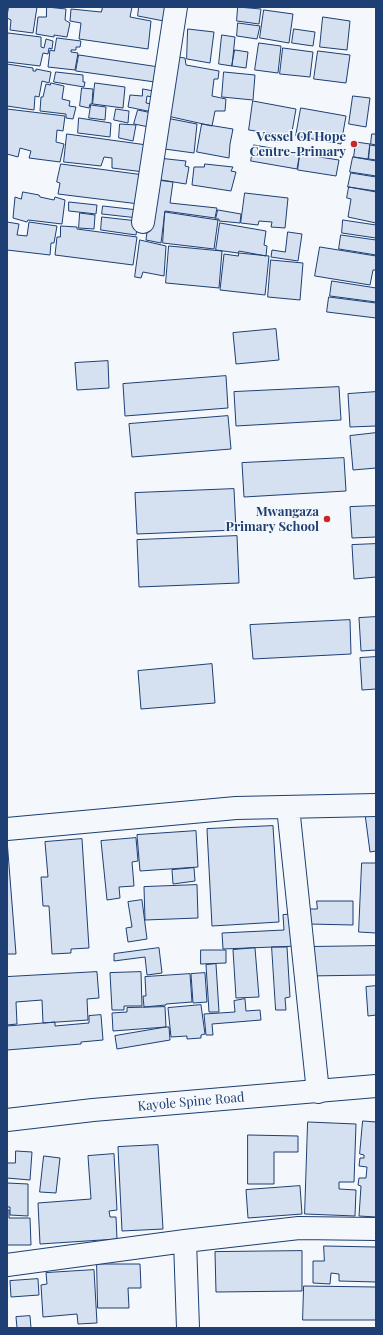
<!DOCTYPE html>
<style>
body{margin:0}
#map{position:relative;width:383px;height:1335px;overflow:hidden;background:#f4f7fb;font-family:"Playfair Display",serif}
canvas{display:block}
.frame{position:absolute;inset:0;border:8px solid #1d3f73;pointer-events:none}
</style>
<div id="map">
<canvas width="383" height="1335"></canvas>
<div class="frame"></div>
</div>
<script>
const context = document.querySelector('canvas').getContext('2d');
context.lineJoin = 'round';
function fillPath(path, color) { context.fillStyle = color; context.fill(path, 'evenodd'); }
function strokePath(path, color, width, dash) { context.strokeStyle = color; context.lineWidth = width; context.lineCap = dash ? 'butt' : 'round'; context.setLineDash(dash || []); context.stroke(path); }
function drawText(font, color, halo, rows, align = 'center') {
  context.font = font + ' "Playfair Display",serif'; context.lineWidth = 3; context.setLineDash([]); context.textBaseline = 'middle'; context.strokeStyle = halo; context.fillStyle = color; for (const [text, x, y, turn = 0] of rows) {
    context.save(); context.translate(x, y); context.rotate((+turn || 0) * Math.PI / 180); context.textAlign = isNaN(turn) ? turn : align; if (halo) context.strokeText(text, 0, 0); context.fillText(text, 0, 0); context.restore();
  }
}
const building = new Path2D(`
 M9,7H37L33,33L10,30L11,20L7,18Z
 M47,7L66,9L65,20L70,23L67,37L54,35V37L36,34L38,17H46Z
 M103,7H132L130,17L151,21L148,49L79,39L81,23L70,21L71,9L101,12Z
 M139,7H166L169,22L138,16Z
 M238,7L261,9L259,24L237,21Z
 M264,10L293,14L289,43L260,38Z
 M323,17L350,21L347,50L320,47Z
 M238,23L260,26L257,39L237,36Z
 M188,29L214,32L210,63L187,59Z
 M294,29L315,32L313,46L292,43Z
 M8,33L41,37V47L44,48L46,39L53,41L52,49L49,48L48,54L43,53L40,66L7,62Z
 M222,35L235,37L232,66L219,64Z
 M57,38L81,41L80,47H76V50H71V52L78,53L75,70L48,67L50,50L54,51Z
 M259,43L281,46L278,73L255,70Z
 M283,48L313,52L310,77L280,74Z
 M235,50L248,52L246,68L232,66Z
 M318,51L350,55L346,83L314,79Z
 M79,55L159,67L155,82L76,71Z
 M177,57L185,58L186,65L219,71L218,79H214L212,96L226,99L225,111H215L212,126L163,115Z
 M7,64L33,68V71H36V69L51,72L49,83L42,81L39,97L35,96L34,110L7,106Z
 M56,72L83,75V82H85L84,87L54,82Z
 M224,72L255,75L253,100L222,97Z
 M51,83L64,86L62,99L70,101L69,106L76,107L73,119L66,118V114L40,111L41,97H43L46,84L50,85Z
 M95,83L125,87L123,108L93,104Z
 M82,88L93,89L92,104H90L89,108L80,106Z
 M143,89L159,92L158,98L147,96L146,103L158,105L157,113L128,107L130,95L142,96Z
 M353,96L370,98L366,127L349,124Z
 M253,101L296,109L291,137L249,130Z
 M91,105L106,107L105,120L89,118Z
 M301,108L346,116L341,144L296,136Z
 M7,109L65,116L63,131L57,130L56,142L64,144L60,162L29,158L31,151L20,148L18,157L7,154Z
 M116,109L129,111L128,123L114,120Z
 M138,110L152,113L149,127L134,124Z
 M161,117L197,124L194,153L157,148Z
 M79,118L111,123L110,137L78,133Z
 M120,124L136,125L133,141L119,138Z
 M202,124L233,129L230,144L229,158L197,152Z
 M67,134L147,145L144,172L112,168V158L104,157L101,166L64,162Z
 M372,134H376V145L371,144Z
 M356,142L370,144L368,159L354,157Z
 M254,145L300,153L297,169L251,161Z
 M370,145L376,146V160L369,159Z
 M300,154L339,160L336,176L298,170Z
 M353,157L376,161V176L350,172Z
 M158,158L186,161L185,166L189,167L186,184L155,179Z
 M61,164L144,175L139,204L58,194L60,183L57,182Z
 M205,164L233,167L231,171L236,172L231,191L192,185L194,167H204Z
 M351,173L376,177V191L348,187Z
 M157,180L173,182L170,203L217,208L215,218L165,211L161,243L146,240L150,207Z
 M349,187L376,192V223L348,217L351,199L347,198Z
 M23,192L39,195L40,197L54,200L55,197L65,200L62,224L28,220L27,222L13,218L15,197L21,199Z
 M245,193L288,198L285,228L271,227L272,222L259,221L258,225L241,223Z
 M69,202L97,205L96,214L69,211Z
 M103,206L138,210V218L102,214Z
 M218,210L241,214L240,223L219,221V219H216Z
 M165,212L218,220L214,249L163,243Z
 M80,213L95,215L94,229L79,228Z
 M102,217L138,221L136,235L101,230Z
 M343,220L376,225V238L342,233Z
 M7,222L19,224L17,235L27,236L29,222L57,226L54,243H51L50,255L7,250Z
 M220,223L266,231L264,245L267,246L266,256L239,251L238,253L216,250Z
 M61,226L77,227V229L137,237L133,265L55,255L57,237H60Z
 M288,232L302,234L298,261L271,257L272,250L285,252Z
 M341,235L376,240V255L339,249Z
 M140,240L166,246L164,276L143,272L141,278L135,277Z
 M169,246L222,251L219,288L166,283Z
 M320,247L376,256V270H373L370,285L315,276Z
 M239,253L269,256L265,295L220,290L224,254L238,256Z
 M271,260L303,263L300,300L268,297Z
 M332,281L376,288V302L330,296Z
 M329,297L376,303V318L327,312Z
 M276,329L279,360L236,364L233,333Z
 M108,361L109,388L77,390L75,363Z
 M226,376L228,408L125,416L123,384Z
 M339,387L341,420L236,426L234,392Z
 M376,392V426L350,427L348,394Z
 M228,416L231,449L132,457L129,424Z
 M376,433V468L353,470L350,436Z
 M344,458L346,491L244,497L242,463Z
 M234,489L236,530L137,534L135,493Z
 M376,506V537L352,538L350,507Z
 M237,536L239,583L139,587L137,540Z
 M376,544V577L354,579L352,545Z
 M376,617V650L361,651L359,618Z
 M350,620L351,654L253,659L250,625Z
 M376,657V689L362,690L360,658Z
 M212,664L215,703L141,709L138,671Z
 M376,812V851L370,852L365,814Z
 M273,826L279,922L212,926L207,829Z
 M196,831L198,867L140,871L137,835Z
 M136,838L138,861L132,862L134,886L119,887L120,898L107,900L101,841Z
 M82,839L89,948L71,949V953L52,954L49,906H43L41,877H48L45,842Z
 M7,840L16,954H7Z
 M362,863H376V933L359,932Z
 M194,868L195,881L173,884L172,870Z
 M197,885L198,918L145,920L144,887Z
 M142,900L147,939L128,942L126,928L132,927L128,902Z
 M317,901H353V925L309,924V909H317Z
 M297,914L298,946L223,949L222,933L284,930L283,915Z
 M376,946V975L306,976L305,947Z
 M272,947H287L290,997L285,998L286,1010H276Z
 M159,948L162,973L147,975L145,957L114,961V954Z
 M255,948L259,997L236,998L233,950Z
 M201,950H226V963L201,964Z
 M216,964L219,1012H209L206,965Z
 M97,972L99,998L87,999L88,1020L43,1023L42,1000L16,1002L17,1024L7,1025V977Z
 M141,972L142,1006H124V1010H112L110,973Z
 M205,973L207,1002L193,1003L191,974Z
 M190,974L192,1002L166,1004V1005L144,1007L143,996H146L145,977Z
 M376,986V1015L368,1016L366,987Z
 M245,999L246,1011L260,1010L261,1020L212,1024L213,1035H206L204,1014L235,1012L234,1001Z
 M201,1005L205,1034L201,1035V1038L187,1039V1036L171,1037L168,1008Z
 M165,1007L166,1027L113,1031L112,1013L127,1012V1008Z
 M101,1015L103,1040L81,1042V1044L7,1050V1026L55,1022V1026L89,1023V1016Z
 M166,1027H169L170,1040L117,1049L115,1036Z
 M363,1121L376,1122V1217L359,1216L361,1186L358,1185L359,1178H366L367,1167L359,1166L360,1158H364V1155L360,1154Z
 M308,1122L356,1124L354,1182H339V1189L356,1190L355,1216L305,1214Z
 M248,1135L298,1136V1152H274V1184H248Z
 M158,1145L163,1229L122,1231L118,1147Z
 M16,1151L32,1152L30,1180L7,1178V1154V1163H15Z
 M114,1154L117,1210L109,1211L110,1217H116L117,1239L40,1244L38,1203L91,1199L88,1156Z
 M44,1156L60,1158L56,1193L40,1192Z
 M7,1183L28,1184V1216L10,1215V1207H7Z
 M300,1186L302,1214L248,1218L246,1190Z
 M7,1210H9V1218H30L31,1245H7Z
 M324,1246L376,1247V1282L339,1281V1274L331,1273L330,1284L313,1283V1261H324Z
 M302,1251V1291L216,1292L215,1252Z
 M97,1264H140L141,1288H128L129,1308H98Z
 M94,1270L97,1323L78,1324L77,1314L43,1317L41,1285L47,1284L46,1273Z
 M38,1279L39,1295L11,1297L10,1281Z
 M304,1286L376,1287V1320H303Z
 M30,1316L31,1328H17L16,1317Z`);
const minor = new Path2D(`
 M143,222L176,7
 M288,807L318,1092
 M7,829L236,808L376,805
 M185,1241L188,1328
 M7,1265L185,1241L299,1228L376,1229`);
const major = new Path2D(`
 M7,1120L93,1110L376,1086`);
const markers = [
 [354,144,4,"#c62828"],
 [327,519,4,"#c62828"]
];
const poiNames = [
 ["Vessel Of Hope",346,137],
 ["Centre-Primary",346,152],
 ["Mwangaza",319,512],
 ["Primary School",319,527]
];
const streetNames = [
 ["Kayole Spine Road",191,1102,-5]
];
fillPath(building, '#d5e0f0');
strokePath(building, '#1d3f73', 1);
strokePath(minor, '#1d3f73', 24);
strokePath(major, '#1d3f73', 24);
strokePath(minor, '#f4f7fb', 22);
strokePath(major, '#f4f7fb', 22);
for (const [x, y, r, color] of markers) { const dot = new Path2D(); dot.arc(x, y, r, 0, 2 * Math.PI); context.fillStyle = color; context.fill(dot); strokePath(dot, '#f4f7fb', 1.5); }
drawText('bold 13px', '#1d3f73', '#f4f7fb', poiNames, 'right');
drawText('13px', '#1d3f73', '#f4f7fb', streetNames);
</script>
